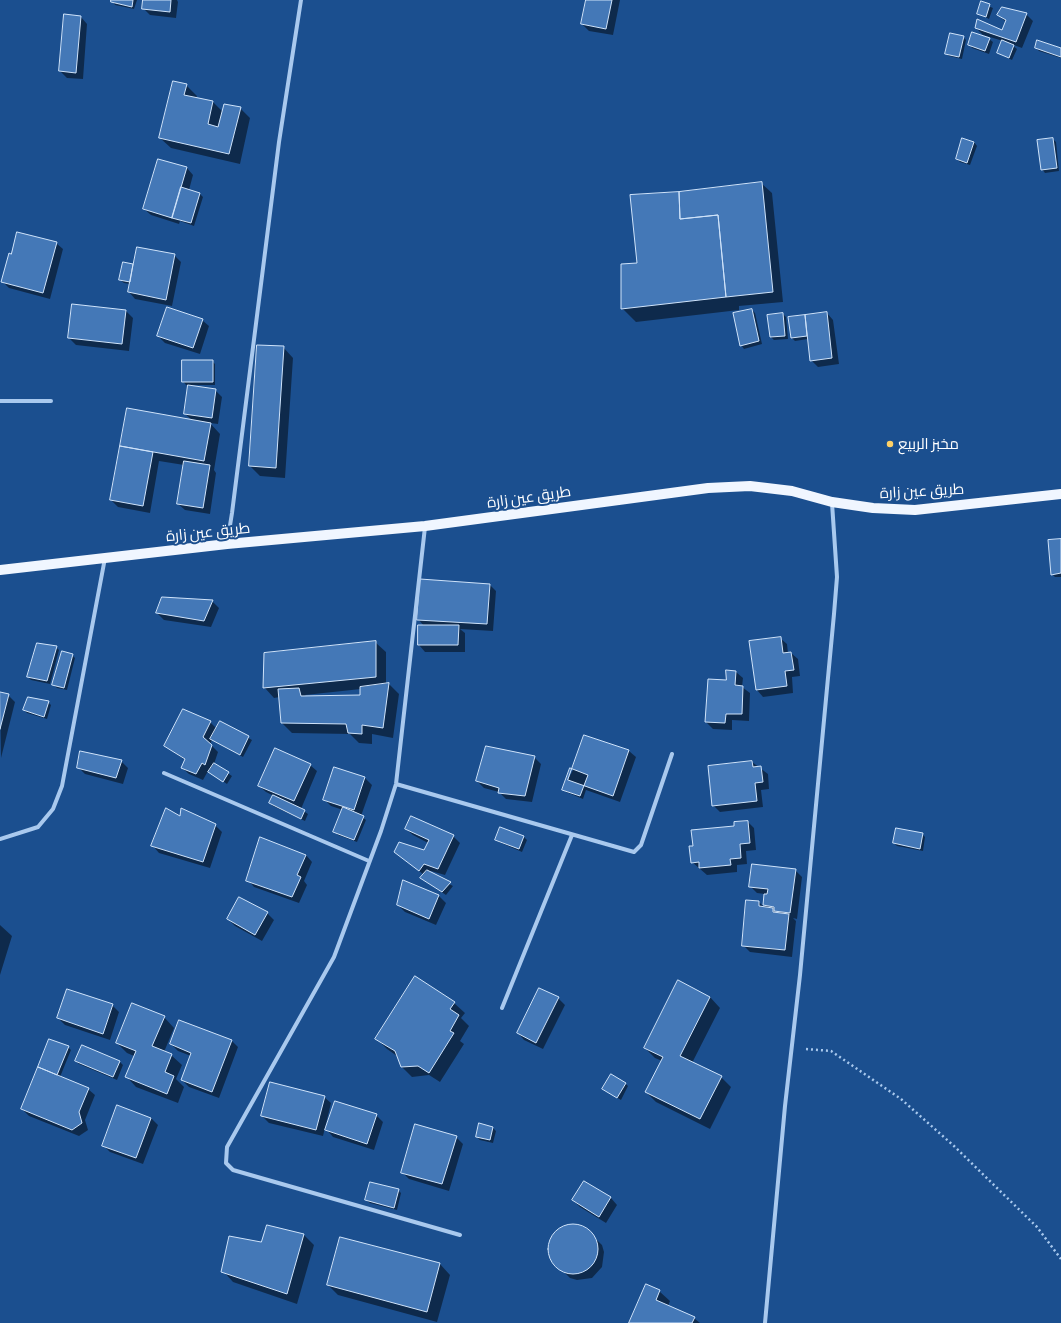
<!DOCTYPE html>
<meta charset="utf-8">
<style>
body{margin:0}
canvas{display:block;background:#1b4f8f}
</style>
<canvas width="1061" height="1323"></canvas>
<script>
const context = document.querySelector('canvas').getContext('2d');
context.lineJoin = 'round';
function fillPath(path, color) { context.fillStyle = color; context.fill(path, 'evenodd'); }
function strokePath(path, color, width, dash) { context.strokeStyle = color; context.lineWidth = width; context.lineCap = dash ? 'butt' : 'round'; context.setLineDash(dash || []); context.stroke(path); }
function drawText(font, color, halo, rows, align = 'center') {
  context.font = font + ' Commissioner,Cairo,sans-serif'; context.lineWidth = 4; context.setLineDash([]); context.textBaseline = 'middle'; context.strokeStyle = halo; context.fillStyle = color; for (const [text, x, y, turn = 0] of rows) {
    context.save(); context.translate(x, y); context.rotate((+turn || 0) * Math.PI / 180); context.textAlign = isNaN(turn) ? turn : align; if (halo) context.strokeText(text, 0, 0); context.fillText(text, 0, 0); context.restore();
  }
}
const shadow = new Path2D(`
 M112,0H137L134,9L115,5Z
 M145,0H177L178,2L176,18L150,15L143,8Z
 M587,0H620L613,35L589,31L582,24Z
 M981,3L993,8L989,19L978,13Z
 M1026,14L1033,21L1022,48L1011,44L1017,49L1012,60L998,53L1003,41L983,35L976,28L1003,31L1006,22L998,15Z
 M81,17L87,24L83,79L67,78L60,71Z
 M963,37L966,40L962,59L949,56L946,53Z
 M989,39L993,42L989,54L972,48L969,44Z
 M1036,48L1061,49V58L1039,51Z
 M186,85L197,96L196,98L213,102L223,112L240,108L250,118L240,164L171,148L160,138Z
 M1053,139L1056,142L1059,171L1045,173L1042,169Z
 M974,142L977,146L970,165L960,162L957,159Z
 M187,168L193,175L189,190L200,194L203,197L194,226L180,221L179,224L151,215L144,209Z
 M761,183L772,193L783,302L739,306V310L636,322L622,308L638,264L679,193Z
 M56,243L63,249L50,299L9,288L2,281L12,255Z
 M174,255L181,262L172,306L135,299L129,292L130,284L124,283L120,280L133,265L134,266Z
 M752,310L755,313L762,344L744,349L741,345Z
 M126,311L133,318L129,351L76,345L69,338Z
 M827,313L833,320L839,364L818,367L811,360L808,339L795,341L792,338L804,316L806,317Z
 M783,314L786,317L788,339L774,340L771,337Z
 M202,320L209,326L200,354L165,343L158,336Z
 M283,347L293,358L285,478L260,476L250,466Z
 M212,361L215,364V385H186L183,381Z
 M215,390L222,397L218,424L210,423L220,434L214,470L216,473L210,514L185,510L178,504L184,465L159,461L150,513L118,507L111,500L128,409L192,420L185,414Z
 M1061,540V577H1055L1052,574Z
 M489,584L496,591L493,631L460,629L465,633V652H425L419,645L424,626L418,619Z
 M212,601L219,608L211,627L164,620L157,613Z
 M780,638L787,644L788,653H791L798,659L800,676L792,677L793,693L763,697L757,690L750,642Z
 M375,642L386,652V684H389L399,694L393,738L372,734V744L359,743L350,734L292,733L282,723L280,697L274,698L264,687ZM361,689V696L307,697L305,695Z
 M56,647L59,650L50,684L31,680L28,677Z
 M72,655L75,658L67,690L57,688L54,685Z
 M736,672L743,678L742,687L750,693L749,721L732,720V730L713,729L706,722L727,681Z
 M0,693L8,695L15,702L1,758Z
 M48,702L51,705L47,719L27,713L24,710Z
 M210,722L217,729L220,722L252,740L243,757L212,740L210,744L218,752L214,764L232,776L227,784L208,771L203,780L189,774L182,768L185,760L165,746Z
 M585,736L629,751L636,757L620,802L586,790L583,799L566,792L563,789L573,770Z
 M534,757L541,764L532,802L506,799L499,792L484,788L477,781Z
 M121,761L128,768L123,784L85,774L78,767Z
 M752,762L768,774L769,789L761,790L763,807L720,812L713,805Z
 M310,765L317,771L301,809L308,814L305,821L273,806L270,803L274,796L266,792L259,786Z
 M335,768L365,778L372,785L361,816L366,820L357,842L338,835L334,831L343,810L331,806L324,799Z
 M180,817L215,825L222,832L210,868L159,853L153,846Z
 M748,822L754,828L756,850L746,851L747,864L737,865V872L707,875L692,862L735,827Z
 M500,828L524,837L527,840L522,852L499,842L496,839Z
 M406,829L453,836L460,843L445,875L431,871L429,873L453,886L446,895L425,881L422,878L424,875L396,852L425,851L428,843L413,835Z
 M922,834L925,837L923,851L897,846L894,843Z
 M306,855L312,862L304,881L307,885L299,903L254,887L248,880Z
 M795,870L802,877L797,919L793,918L796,921L792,957L750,952L743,945L759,902L764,907L765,894L757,893L750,886Z
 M404,881L439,896L446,903L436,925L405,912L398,905Z
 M267,913L274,920L262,941L235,926L228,919Z
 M0,925L12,936L0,975Z
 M710,997L720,1008L692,1063L721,1077L731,1087L710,1129L656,1102L646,1092L662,1061L655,1058L645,1048Z
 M558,998L565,1005L543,1049L524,1040L518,1033Z
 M454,1003L465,1013L461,1018L469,1026L460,1041L464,1044L440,1082L429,1075L412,1077L402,1067L397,1056L387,1049L377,1039Z
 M112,1005L119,1012L110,1040L65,1025L58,1018Z
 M164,1017L174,1028L164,1052L171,1055L182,1065L176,1079L184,1087L178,1103L136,1087L126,1076L134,1056L127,1053L117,1043Z
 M231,1040L238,1047L219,1098L189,1087L182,1080L191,1056L178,1051L171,1044Z
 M68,1047L71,1050L60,1077L88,1089L95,1095L85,1120L88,1130L79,1136L29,1116L22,1109Z
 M82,1047L120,1062L123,1065L117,1080L79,1064L76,1061Z
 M625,1083L628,1086L621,1100L603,1089Z
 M324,1097L331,1103L323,1136L269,1123L262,1116Z
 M376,1115L383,1122L374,1150L333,1137L327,1130Z
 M151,1118L158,1125L143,1164L110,1152L103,1145Z
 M480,1124L493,1128L496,1131L493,1143L480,1140L477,1137Z
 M456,1137L463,1144L449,1191L409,1179L402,1172Z
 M584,1182L611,1198L617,1205L606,1223L580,1207L573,1200Z
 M398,1190L401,1193L397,1210L370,1203L366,1200Z
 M575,1225L583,1227L602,1245L604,1252L602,1267L592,1278L577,1280L570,1278L552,1260L549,1252L550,1244L559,1230Z
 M304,1235L314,1245L297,1304L233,1282L223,1271L261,1244Z
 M341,1238L440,1264L450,1275L437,1322L338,1295L328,1285Z
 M659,1291L670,1301L668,1306L694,1318L700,1323H630Z`);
const building = new Path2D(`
 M111,0H133L132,7L111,2Z
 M143,0H171L170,12L142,9Z
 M586,0H612L606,29L581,24Z
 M981,1L990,4L986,17L977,14Z
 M1002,7L1027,13L1016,42L975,28L977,19L1002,30L1006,20L997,15Z
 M64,14L81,16L76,73L59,71Z
 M972,32L990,38L985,51L968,45Z
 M950,33L964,36L959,57L945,54Z
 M1002,40L1014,45L1009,58L997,53Z
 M1037,40L1061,48V57L1035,48Z
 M173,81L187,84L184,95L213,101L208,124L218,127L224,104L241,107L229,154L159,138Z
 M962,138L974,142L967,163L956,159Z
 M1053,138L1057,168L1041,170L1037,140Z
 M158,159L187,167L172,218L143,209Z
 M762,182L773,292L726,297L718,215L680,219L679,192Z
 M181,187L200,193L191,223L172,218Z
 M679,192L680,219L718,215L726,297L621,309V264L637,263L630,195Z
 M17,232L57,242L43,293L1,282L9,253L11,254Z
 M137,247L175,254L166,300L128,292Z
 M123,262L133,264L130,282L119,280Z
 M72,304L126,310L122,344L68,338Z
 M167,307L203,319L193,348L157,336Z
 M752,309L759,341L740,346L733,313Z
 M827,312L832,358L810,361L805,315Z
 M783,313L785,336L770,337L767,315Z
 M805,315L807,336L791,338L788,317Z
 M257,345L284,346L276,468L249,466Z
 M182,360H213V382H182Z
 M188,385L216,389L212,418L184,414Z
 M127,408L211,423L204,461L120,446Z
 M120,446L153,452L143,506L110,500Z
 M184,461L210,465L203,508L177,504Z
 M1061,539V573L1051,575L1048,540Z
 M420,579L490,584L487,624L417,620Z
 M162,597L213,600L204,621L156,613Z
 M418,625H459L458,645H418Z
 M781,637L783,653L791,652L794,670L785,671L787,686L756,690L749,641Z
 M376,641V677L263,688L264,653Z
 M37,643L57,646L47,681L27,677Z
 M62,651L73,654L64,688L52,685Z
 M726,670L736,671L735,685L743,686L742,714H726L725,723L705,722L708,679L726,680Z
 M389,683L383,728L362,725V734L348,733L346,724L281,723L278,689L299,688L301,696L360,695V687Z
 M0,692L9,694L0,729Z
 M28,697L49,701L44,717L23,710Z
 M183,709L211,721L203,737L212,745L205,765L202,763L196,774L181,768L185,759L164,746Z
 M220,721L249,736L240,755L210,739Z
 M584,735L629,750L613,796L568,780Z
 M486,746L535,756L525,796L498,793L499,788L476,781Z
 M275,748L311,764L294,801L258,786Z
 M80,751L122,760L116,778L77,768Z
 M752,761L753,767L761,766L763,782L755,783L757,801L712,806L708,766Z
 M214,763L229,772L223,782L208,772Z
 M334,767L365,777L354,810L323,800Z
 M570,768L588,775L580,796L562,790Z
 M273,795L305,810L301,819L269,803Z
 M343,807L364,816L354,840L333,832Z
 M166,808L180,816L181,808L216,824L203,862L151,846Z
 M411,816L454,835L438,869L424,864L419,871L394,852L399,842L424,850L429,840L405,829Z
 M748,821L750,843L740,844L741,858L730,859L731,865L699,868V862L691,863L689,846H693L691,830L734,826V822Z
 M500,827L524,836L519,849L495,840Z
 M896,828L923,833L920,849L893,843Z
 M260,837L306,855L297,875L301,877L292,897L246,881Z
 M752,864L796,869L790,913L774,911V907L763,905L764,894H767L768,889L749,887Z
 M427,870L451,882L442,892L420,878Z
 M403,880L439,895L429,919L397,905Z
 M239,897L268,912L255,935L227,919Z
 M746,900L759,901V906L773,908V912L789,914L785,950L742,946Z
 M415,976L455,1002L450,1009L459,1015L450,1031L454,1033L429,1073L418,1066L401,1067L395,1051L375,1039Z
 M678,980L710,997L680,1056L722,1076L700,1119L645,1092L663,1057L644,1048Z
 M539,988L559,997L536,1043L517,1033Z
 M67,989L113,1004L103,1034L57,1018Z
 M132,1003L165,1016L152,1046L172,1054L165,1072L174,1076L167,1094L125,1077L136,1051L116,1043Z
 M179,1020L232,1040L212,1092L181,1080L191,1053L170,1044Z
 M49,1039L69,1046L57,1075L38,1067Z
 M82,1045L120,1061L113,1077L75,1061Z
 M38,1067L89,1088L79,1112L82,1123L72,1130L21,1109Z
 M611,1074L626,1083L617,1098L602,1089Z
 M270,1082L325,1096L316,1130L261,1116Z
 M335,1101L377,1114L367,1144L325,1130Z
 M117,1105L151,1118L136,1158L102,1146Z
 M479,1123L493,1127L490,1140L476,1137Z
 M415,1124L457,1136L442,1184L401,1173Z
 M584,1181L611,1197L599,1217L572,1200Z
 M370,1182L399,1189L394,1208L365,1200Z
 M548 1249a25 25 0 1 1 50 0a25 25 0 1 1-50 0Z
 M267,1225L304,1234L287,1294L221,1272L229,1236L261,1242Z
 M340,1237L440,1263L427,1312L327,1285Z
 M646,1284L660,1290L656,1300L695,1317L692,1323H629Z`);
const path = new Path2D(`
 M806,1049L831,1051L901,1099L954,1146L1037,1227L1061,1259`);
const minor = new Path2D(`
 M0,401H51
 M425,527L396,784L381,831L334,957L227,1147L226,1163L233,1170L460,1235
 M227,544L232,513L279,142L301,0
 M164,773L369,861
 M396,784L634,852L641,845L672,754
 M0,839L38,827L53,809L62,786L105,558
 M502,1008L572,835
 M765,1323L785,1106L800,975L834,614L837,577L832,503`);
const primary = new Path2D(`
 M0,570L227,544L425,526L708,488L750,486L792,491L832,502L873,508L915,510L1061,494`);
const markers = [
 [890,444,4,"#ffd166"]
];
const poiNames = [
 ["مخبز الربيع",898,444]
];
const streetNames = [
 ["طريق عين زارة",922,491,-3],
 ["طريق عين زارة",529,497,-8],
 ["طريق عين زارة",208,532,-6]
];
fillPath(shadow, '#0007');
fillPath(building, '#4478b7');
strokePath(building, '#cfe3fa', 1);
strokePath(path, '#a9c9ee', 2.5, [2, 3]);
strokePath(minor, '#a9c9ee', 4);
strokePath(primary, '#f0f6ff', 10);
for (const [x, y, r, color] of markers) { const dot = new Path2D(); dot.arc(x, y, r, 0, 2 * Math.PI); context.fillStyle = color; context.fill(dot); strokePath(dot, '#1b4f8f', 1.5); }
drawText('15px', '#fff', '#1b4f8f', poiNames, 'left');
drawText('15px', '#fff', '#1b4f8f', streetNames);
</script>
